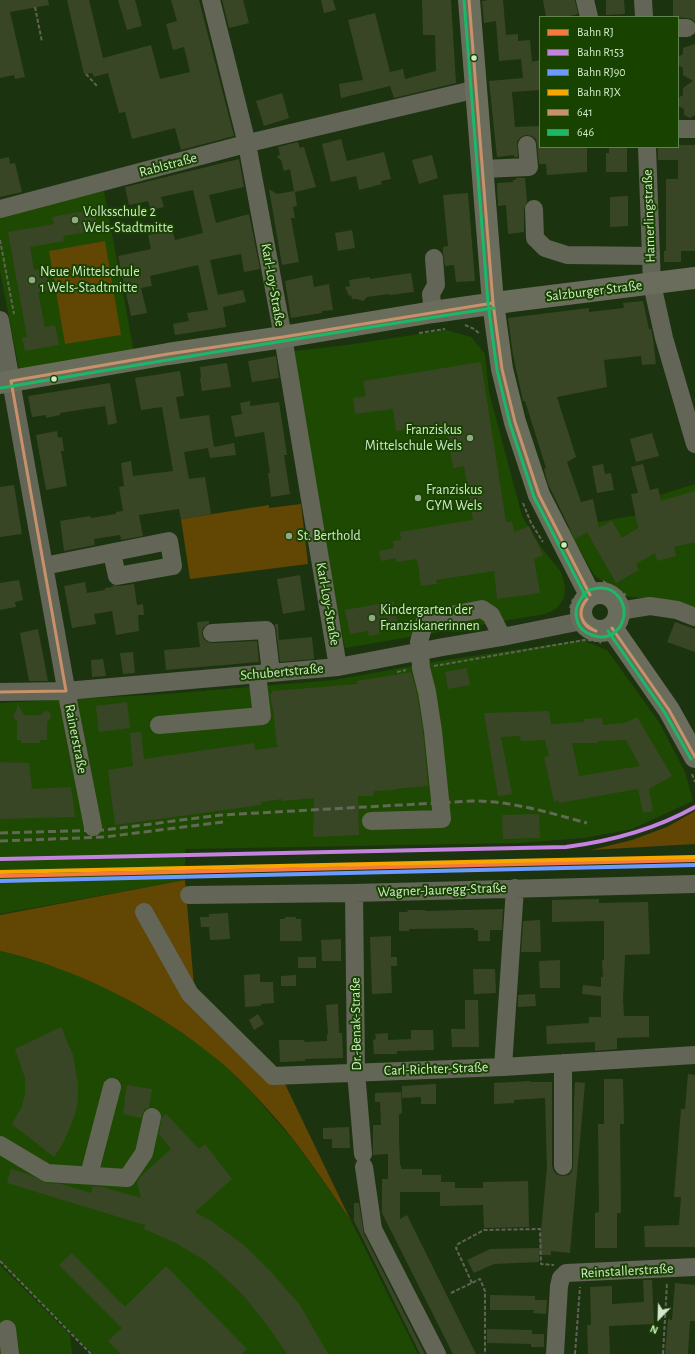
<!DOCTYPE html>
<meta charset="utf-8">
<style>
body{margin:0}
#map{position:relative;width:695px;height:1354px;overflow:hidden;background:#1c330f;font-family:"Alegreya Sans",sans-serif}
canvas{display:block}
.legend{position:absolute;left:539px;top:16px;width:140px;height:132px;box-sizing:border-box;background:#184200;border:1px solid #628550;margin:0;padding:5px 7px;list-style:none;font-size:12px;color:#d1e9c8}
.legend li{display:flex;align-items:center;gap:8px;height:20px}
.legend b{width:20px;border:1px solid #628550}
.north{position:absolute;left:639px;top:1298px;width:40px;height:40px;-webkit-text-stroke:3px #184200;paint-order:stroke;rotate:203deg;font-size:11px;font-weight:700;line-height:16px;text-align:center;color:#d1e9c8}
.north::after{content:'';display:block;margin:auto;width:14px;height:18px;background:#d1e9c8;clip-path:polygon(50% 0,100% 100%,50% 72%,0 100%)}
</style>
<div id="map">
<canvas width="695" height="1354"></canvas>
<ul class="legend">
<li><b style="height:5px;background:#f6793e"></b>Bahn RJ</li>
<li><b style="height:5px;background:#c483df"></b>Bahn R153</li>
<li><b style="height:5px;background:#6d9aff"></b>Bahn RJ90</li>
<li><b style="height:5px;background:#f7a600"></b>Bahn RJX</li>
<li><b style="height:5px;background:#c7916a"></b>641</li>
<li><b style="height:5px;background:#1ab867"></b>646</li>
</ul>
<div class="north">N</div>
</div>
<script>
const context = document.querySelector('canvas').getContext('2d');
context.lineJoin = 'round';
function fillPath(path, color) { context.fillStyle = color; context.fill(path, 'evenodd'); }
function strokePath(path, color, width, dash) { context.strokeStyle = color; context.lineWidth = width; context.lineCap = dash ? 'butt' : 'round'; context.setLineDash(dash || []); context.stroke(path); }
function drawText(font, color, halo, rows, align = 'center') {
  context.font = font + ' "Alegreya Sans",sans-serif'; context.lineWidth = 4; context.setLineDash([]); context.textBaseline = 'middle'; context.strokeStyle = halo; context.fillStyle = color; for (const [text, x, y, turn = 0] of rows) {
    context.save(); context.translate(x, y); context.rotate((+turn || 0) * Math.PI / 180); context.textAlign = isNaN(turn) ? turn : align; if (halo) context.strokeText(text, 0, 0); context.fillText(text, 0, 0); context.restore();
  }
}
const built = new Path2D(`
 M104,191L134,352L20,374L0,271V213Z
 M446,330L471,337L485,354L489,392L522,516L541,547L561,572L565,586L564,598L556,609L545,614L345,648L327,560L294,351L347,345Z
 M695,484V609L662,600L623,596L594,575L567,528L647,513L644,500Z
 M582,640L607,650L659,722L685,772L693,801L632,829L584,838L519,843L185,849V880L0,914V703L165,694L334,680L439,661Z
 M0,951L37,961L64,970L116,993L169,1024L210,1052L243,1083L295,1142L350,1219L418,1354H93L0,1262Z
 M0,1265L70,1335L72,1354H0Z`);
const green = new Path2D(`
 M105,241L121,335L65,344L49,251Z
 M301,504L308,564L190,579L181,519L269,505V508Z
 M695,811V844L591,850L632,840L667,827Z
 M185,880L194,986L285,1084L350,1219C332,1194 315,1168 296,1143C280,1122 262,1103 244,1084C225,1064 203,1048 181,1032C126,995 65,966 0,951V915Z`);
const building = new Path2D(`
 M0,0H48L49,5L10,12L25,77L15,79L14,75L0,78Z
 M67,0H89L103,58L151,45L160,79L190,72L184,47L173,50L166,24L177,21L171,0H199L234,136L181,150L175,128L132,139L125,112L119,113L108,73L94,77L92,73L84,74Z
 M118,0H135L142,26L127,30Z
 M222,0H243L249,23L229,28Z
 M321,0H333L336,10L324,13Z
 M422,0H451L456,83L394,98L390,86L341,98L339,84L363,80L348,20L375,13L390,72L403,69L405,79L436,71L435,35H423Z
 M488,0H503L506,35L518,34V41L530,40L532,62L540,60V90L512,92L515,127L540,126V147H587V172L547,175L546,164H539L537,144L536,139L532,136L526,135L521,137L517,141L518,157H514V155L497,157L489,81L523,78L521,59L499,61L496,21L484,23L482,1Z
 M543,0H575L578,14L566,17H546Z
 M606,0H624L625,14L606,15Z
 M673,0H695V22L692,19L687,18L673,17Z
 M695,44V115L690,118L684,115V109L678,106V98L683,95V88L693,81L683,75V68L678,65V57L683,54V48Z
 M282,93L289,118L264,126L256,101Z
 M341,139L347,161L384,152L391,179L381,181L382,184L359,190L356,176L331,182L322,144Z
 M298,142L300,148L304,147L316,187L295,192L297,206L293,207L295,218H291L299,262L282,265L269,189L277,194L294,191L290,169L284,171L281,160L277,157L280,154L278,147Z
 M678,145H695V251H681V262H664V251H666V179H678V160H658V147H678Z
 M609,147H627V172H606V153H609Z
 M432,155L438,178L419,184L412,160Z
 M9,157L10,164L15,163L22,192L0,197V159Z
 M239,159L244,187L209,195L216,223L249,214L260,269L244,272L241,254L210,260L218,295L243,290L246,302L223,307L226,327L175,335L173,324L189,321L187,313L208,310L198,265L150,276L152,286L141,288L147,313L131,316L118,256L151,249L148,235L172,230L175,240L203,233L193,190L161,197L164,207L151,210L148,201L129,205L125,187Z
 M516,178H525L527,201L524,209V232L508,234L506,205L498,206L497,183L513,182V180H516Z
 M468,193L475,281L456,282L454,265L445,266L443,253V247L448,246L443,195Z
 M628,196V226L610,227V197Z
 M94,209L98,230L63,236L64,241L30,247L34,270L45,268L50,290L38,292L45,327L55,325L59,345L25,351L22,338L27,337L8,232L54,224L52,217Z
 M352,230L355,248L338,251L335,233Z
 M411,273L414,292L390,295L389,294L367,297L363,301L357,299H352L351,295L349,296L345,287L350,286L349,280L370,277V279Z
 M312,275L314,287L329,284L333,310L322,311V313L291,318L285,281Z
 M643,301L649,329H651L653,338L656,364L642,365L641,356L604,360L607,387L557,397L576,457L567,462L581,502L593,499L599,528L612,521L622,538L638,528L631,494L638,493L631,467L643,464L650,490L658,488L661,501L695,491V542L674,547L676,556L657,561L655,553L636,564L639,570L616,583L587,532L575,539L548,484L544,469L546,468L525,401H523L513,355L508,318L589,308V312L624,308L623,303Z
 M276,356L279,378L252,382L248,361Z
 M481,362L506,522L512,521L514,532L529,526L543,555L534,559L540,593L497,599L494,571L436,580L437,584L421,586L417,559L396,562V558L381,561L379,551L394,548L393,541L401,540L400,532L473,520L464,466L453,468L446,425L431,428L430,425L396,431L393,409L355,414L353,398L366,396L363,381Z
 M227,363L231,387L202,391L200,378L201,377L200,367Z
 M180,371L184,396L176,397L180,419L209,415L214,447L234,443L236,455L210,458L208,448L184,452L189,479L205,477L211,514L181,519L179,509L139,515L143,536L121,540L120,535L94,539L95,545L64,551L60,521L90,516L91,518L116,514V512L123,511L119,487L124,486L121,463L131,461L133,476L173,471L162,407L141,410L135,378Z
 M110,383L117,423L108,425L105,406L60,413V415L46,418V415L32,417L28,396Z
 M250,401V406L279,402L287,455H284L290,494L271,497L268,473H270L264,432L235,437L231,416L242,414L240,403Z
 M57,431L58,438L62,437L64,451H61L67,486L46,490L36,435Z
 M652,433L659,456L636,462L630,439Z
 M603,464L605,474L611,473L614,490L597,493L592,466Z
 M14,485L22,534L0,537V487Z
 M300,575L305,610L283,614L277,579Z
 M19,580L23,600L15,602L16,607L0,610V583Z
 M85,582L87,593L105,590V588L113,587L112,585L119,586L134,584L137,605L143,604L144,615H138L139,631L116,635L112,611L94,614L96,624L72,628L64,586Z
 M394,601L398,626L379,629L380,634L369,636L368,631L350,634L345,610Z
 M209,621V623L203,628L202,633L203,638L207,642L213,643L257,641L259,662L166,670L164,650L200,647L197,622Z
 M675,622L695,629V652L667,642Z
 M275,624H278L279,640L312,637L314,659L280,662L276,629Z
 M38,629L48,681H29L20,633Z
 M133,652L135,673L123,674L120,653Z
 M103,659L106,676L92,677L91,660Z
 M467,668L470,685L448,689L445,672Z
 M411,672L417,694L423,732L428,786L395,789V790L374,791L373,796H358L359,835L313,837L314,798L282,801V799L261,802V805L115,825L108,770L133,766L130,733L141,732L144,759L254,743L255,750L277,747L273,707H272L270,694H272V691L358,684L357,681Z
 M127,702L130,728L99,732L96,706Z
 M17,703L24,715H40L45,711L49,712L51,715L50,720L47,722V740H40V743H21V740H17V720L14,719V715L16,710H17Z
 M549,711L551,724L584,722V719L602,718L603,725L625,723L637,717L672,776L649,789L653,811L643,813L638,789L559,803L558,800L554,802L544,757L549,756L545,740L521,741L520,736L501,737L512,794L498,796L484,713ZM626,740L640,766L579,776L572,743H598V741Z
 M0,762L29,763L32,789L71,787L75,817L0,819Z
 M539,814L540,838L503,839L502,815Z
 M599,899V903L648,902L650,954L625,955L623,999L624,1016H649V1037L617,1038V1049L595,1051V1042L547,1044L546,1026L589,1023V1017H601V996L582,994L583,985L601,987V977H603L602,960H604V921L552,922V900Z
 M503,909L502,930H490V941H478V930H474V928L409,929V931H399V912H408L407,910H425V911Z
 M228,913L230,939L210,940L209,927H201L200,917H209V914Z
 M285,917H296V919H301L302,941H280V919H285Z
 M540,920L541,952H521L523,921Z
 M391,936V957H397V966H391L392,993L372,994L370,937Z
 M341,939V961H322L321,940Z
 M298,957H316V968H298Z
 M560,960V988H540L539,961Z
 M473,969H495L496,993L474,994Z
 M260,974V982H273L274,1003L261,1004V1006L245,1007L244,975Z
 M296,975V986H281V976Z
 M535,994L536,1006L518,1007V995Z
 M465,1000H478L479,1047H452L451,1029H465Z
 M338,1004L339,1033H342L343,1058L305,1059V1061L280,1062L279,1040H304L305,1042L327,1041V1034H328L326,1005Z
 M258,1014L264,1024L254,1030L249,1020Z
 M61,1027L73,1055L78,1084V1099L76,1112L70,1127L63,1143L54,1157L12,1124L21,1108L25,1095V1078L15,1049Z
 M411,1030H433L434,1050L397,1051V1054H374L373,1040L376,1039L375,1034L388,1033V1040L411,1039Z
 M688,1074L695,1075V1247H645L644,1226L679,1225L681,1197H674L681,1109H685Z
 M604,1079H623L624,1124H620L621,1213H617V1248H595V1213L599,1212L598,1124H604Z
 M530,1081V1082H552V1166L554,1172L558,1175L563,1176L569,1175L572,1171L573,1166L574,1102L575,1082L585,1083L570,1253L551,1251V1255H539V1262L494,1264L474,1273L467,1260L490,1249L539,1248V1254L547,1167L545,1098L514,1100V1103L494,1104V1083Z
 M436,1084V1104H421V1097L402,1098V1086Z
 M127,1085L152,1089L149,1107L144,1110L141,1118L123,1114Z
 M401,1092L402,1113L399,1114V1140L400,1165H401V1169H422V1175H441V1182H455V1188H483V1182L528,1181L529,1227L484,1228L483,1205L440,1206V1192H400V1219L407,1215L476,1354H453L382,1213V1179H388V1154L373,1155V1125H381L380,1102H375V1093Z
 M166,1114L199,1149L205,1144L232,1179L195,1212L211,1221L244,1245L272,1273L300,1305L328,1354H287L267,1325L244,1296L220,1273L206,1261L176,1243L144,1229L145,1225L7,1183L11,1169L30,1175L46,1183L61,1184L91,1193L93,1186L103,1187L141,1198L137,1182L141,1176L171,1149L159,1134L162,1117Z
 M349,1127L350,1148H332V1139H323V1128Z
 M354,1203H359L364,1234L425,1354H420L354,1221Z
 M72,1253L125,1307L166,1266L247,1349L242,1354H121L108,1341L122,1328L59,1265Z
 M643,1280H652L654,1324L609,1326L610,1354H588L587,1325H591L590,1287L612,1286V1304L644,1302Z
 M675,1283L695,1285V1321H690L688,1354H665L668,1319L672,1320Z
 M490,1295L535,1296V1300H547L546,1314L533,1313L534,1310H490Z
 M487,1329L532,1330V1334H544V1347H531V1344L487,1343Z`);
const path = new Path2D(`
 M35,7L42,42
 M86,74L97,86
 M0,240L14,314
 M465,325L474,329L480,334
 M419,333L445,329
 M523,503L531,523L543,542
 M603,581L626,595
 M570,608L573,599
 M434,666L584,640L597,641L601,643
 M397,672L406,670
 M692,774L695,782
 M0,1261L91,1354
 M472,1283L456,1248L458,1244L484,1230L540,1229L541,1264L554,1265
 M451,1293L480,1279L485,1291V1354
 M575,1354L580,1287
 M663,1354L667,1283`);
const minor = new Path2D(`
 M211,0L247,144L283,337L338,667
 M585,0L589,17
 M643,0L644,17
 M678,28H687
 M678,129H695
 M647,147L652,284L664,338L695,444
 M483,169L529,167L527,145
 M0,209L257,141L477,89
 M534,209L535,238L545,248L567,255L651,256
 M433,312L431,294L436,285L434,258
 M0,320L69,705L93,827
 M44,566L169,541L173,566L117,576L112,553
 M619,611L650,606L677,610L695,617
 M212,633L266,630L271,673
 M0,692L66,691L338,667L443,647L502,637L582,621
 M159,725L262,716L257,674
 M371,821L442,819L433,731L427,692L421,668L420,652L419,642L425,620L482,609L491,615L502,637
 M354,893L356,1072L363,1154
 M189,895L354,893L695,884
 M144,912L190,994L273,1076L503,1067L695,1055
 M563,1063V1166
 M503,1067L515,888
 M0,1145L47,1173L127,1178L144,1153L152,1117
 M364,1167L373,1229L437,1354
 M89,1175L112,1087
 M7,1329L10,1354
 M555,1354L559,1286L561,1278L566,1273L695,1267`);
const major = new Path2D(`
 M469,0L493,303L502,369L515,422L539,495L590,595
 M0,383L168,354L283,337L433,312L511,301L695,278
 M581 612a19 19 0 1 1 38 0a19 19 0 1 1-38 0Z
 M612,628L669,710L695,757`);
const rail = new Path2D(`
 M0,833L104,830L221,815L473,801C512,801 550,813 587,823
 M0,841L105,837L223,822`);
const bus1 = new Path2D(`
 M469,0L493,303L502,369L515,422L539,495L590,595
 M587,599C576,613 581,624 596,631
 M587,599C576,611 581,627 596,631
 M612,628L669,710L695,757
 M0,692L66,691L11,381L168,354L283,337L493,303`);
const bus2 = new Path2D(`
 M464,0L488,303L497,370L510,424L534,497L586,597
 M1,388C165,360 329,333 494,308
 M586,592C578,602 573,610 578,623C580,629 586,633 592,635C616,645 634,615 618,596C614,591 608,588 601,588C597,588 593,589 589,590
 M608,631L665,713L691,759`);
const rail1 = new Path2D(`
 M0,876L695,860`);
const rail2 = new Path2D(`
 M0,859L566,847C612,841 654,830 695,807`);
const rail3 = new Path2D(`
 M0,881L695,865`);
const rail4 = new Path2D(`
 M0,872L695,857`);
const markers = [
 [474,58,3.5,"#d1e9c8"],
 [75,220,4,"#92a987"],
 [32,280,4,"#92a987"],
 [54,379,3.5,"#d1e9c8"],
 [470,438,4,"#92a987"],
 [418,498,4,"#92a987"],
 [289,536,4,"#92a987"],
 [564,545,3.5,"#d1e9c8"],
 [372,618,4,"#92a987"]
];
const streetNames = [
 ["Rablstraße",168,165,-15],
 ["Hamerlingstraße",649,216,-92],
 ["Karl-Loy-Straße",273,285,80],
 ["Salzburger Straße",594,291,-7],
 ["Karl-Loy-Straße",328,604,80],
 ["Schubertstraße",282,672,-5],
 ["Rainerstraße",76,739,79],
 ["Wagner-Jauregg-Straße",442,890,-2],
 ["Dr.-Benak-Straße",356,1024,-91],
 ["Carl-Richter-Straße",436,1069,-2],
 ["Reinstallerstraße",627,1271,-3]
];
const poiNames = [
 ["Volksschule 2",83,212],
 ["Wels-Stadtmitte",83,228],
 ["Neue Mittelschule",40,272],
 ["1 Wels-Stadtmitte",40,288],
 ["Franziskus",462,430,"right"],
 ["Mittelschule Wels",462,446,"right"],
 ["Franziskus",426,490],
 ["GYM Wels",426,506],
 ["St. Berthold",297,536],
 ["Kindergarten der",380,610],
 ["Franziskanerinnen",380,626]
];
fillPath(built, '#1e4902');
fillPath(green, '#624603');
fillPath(building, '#394626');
strokePath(path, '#606455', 2, [4, 2]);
strokePath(minor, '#636556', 18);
strokePath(major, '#6b6d5c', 22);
strokePath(rail, '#626a56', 3, [8, 4]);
strokePath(bus1, '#c7916a', 3);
strokePath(bus2, '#1ab867', 3);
strokePath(rail1, '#f6793e', 4);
strokePath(rail2, '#c483df', 4);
strokePath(rail3, '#6d9aff', 4);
strokePath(rail4, '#f7a600', 4);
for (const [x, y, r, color] of markers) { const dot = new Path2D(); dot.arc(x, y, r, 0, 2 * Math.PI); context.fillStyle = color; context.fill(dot); strokePath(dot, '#184200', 1.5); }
drawText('14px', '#d1e9c8', '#184200', streetNames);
drawText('14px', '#d1e9c8', '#184200', poiNames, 'left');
</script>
